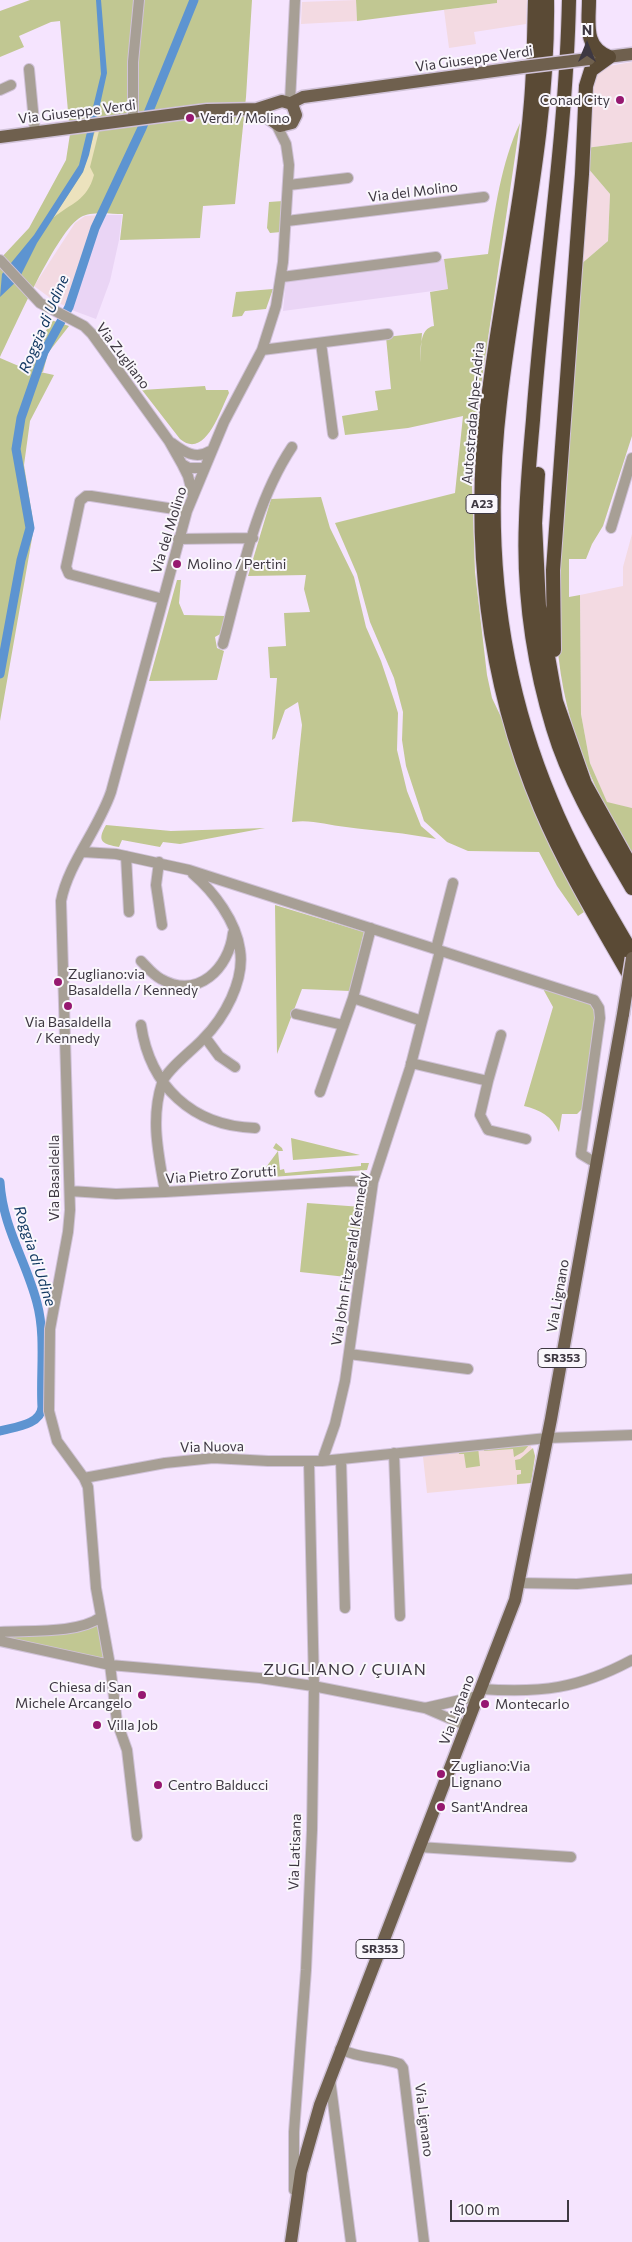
<!DOCTYPE html>
<meta charset="utf-8">
<style>
body{margin:0}
#map{position:relative;width:632px;height:2242px;overflow:hidden;background:#f5e4fe;font-family:Commissioner,sans-serif}
canvas{display:block}
.north{position:absolute;left:562px;top:20px;width:50px;height:50px;-webkit-text-stroke:4px #faf7fc;paint-order:stroke;rotate:0deg;font-size:14px;font-weight:700;line-height:20px;text-align:center;color:#3e3842}
.north::after{content:'';display:block;margin:auto;width:18px;height:22px;background:#3e3842;clip-path:polygon(50% 0,100% 100%,50% 72%,0 100%)}
.scale{position:absolute;left:450px;top:2200px;width:119px;height:22px;box-sizing:border-box;border:2px solid #3e3842;border-top:0;padding-left:6px;font-size:15px;line-height:18px;white-space:nowrap;color:#3e3842;-webkit-text-stroke:4px #faf7fc;paint-order:stroke}
</style>
<div id="map">
<canvas width="632" height="2242"></canvas>
<div class="north">N</div>
<div class="scale">100 m</div>
</div>
<script>
const context = document.querySelector('canvas').getContext('2d');
context.lineJoin = 'round';
function fillPath(path, color) { context.fillStyle = color; context.fill(path, 'evenodd'); }
function strokePath(path, color, width, dash) { context.strokeStyle = color; context.lineWidth = width; context.lineCap = dash ? 'butt' : 'round'; context.setLineDash(dash || []); context.stroke(path); }
function drawText(font, color, halo, rows, align = 'center') {
  context.font = font + ' Commissioner,sans-serif'; context.lineWidth = 4; context.setLineDash([]); context.textBaseline = 'middle'; context.strokeStyle = halo; context.fillStyle = color; for (const [text, x, y, turn = 0] of rows) {
    context.save(); context.translate(x, y); context.rotate((+turn || 0) * Math.PI / 180); context.textAlign = isNaN(turn) ? turn : align; if (halo) context.strokeText(text, 0, 0); context.fillText(text, 0, 0); context.restore();
  }
}
const commercial = new Path2D(`
 M356,0L357,21L301,24L302,2Z
 M497,0H527L526,24L474,32L476,44L449,48L444,10L497,3Z
 M632,62V142L586,148L590,81L603,67Z
 M587,167L610,194L608,241L580,265Z
 M100,215L81,260L67,307L53,300L34,286L75,223L85,216Z
 M632,534V808L607,803L590,763L581,714L580,595L623,586V567Z`);
const built = new Path2D(`
 M103,215H122L119,240L110,281L96,319L69,309L97,229Z
 M444,259L448,289L283,311L286,279Z`);
const medical = new Path2D(`
 M530,1444L535,1456L531,1483L427,1493L423,1457L429,1456L431,1452Z`);
const green = new Path2D(`
 M30,0H252L246,97L235,204L203,206L200,238L120,240L123,214C111,214 91,211 81,217C57,230 14,329 0,357V259L29,228L66,160L70,134L60,21L51,22L19,36L24,47L0,57V11Z
 M356,0H497V3L357,21Z
 M520,123L476,419L472,485L475,572L487,675L492,698L502,719L526,791L549,844L584,912L578,916L557,886L539,852L468,851L447,842L424,821L406,766L402,740L403,712L394,678L370,622L357,574L335,523L455,493L463,416L408,428L345,435L342,416L378,410L375,391L391,389L386,337L422,333L420,362C421,350 419,328 434,326L430,292L448,289L444,259L488,254C495,210 501,163 520,123Z
 M632,142V436L603,526L592,544L586,559H569V597L580,595L581,714L590,763L607,802L632,808V859C589,778 560,719 556,624L580,265L608,241L610,194L587,167L586,148Z
 M283,201L281,232L270,233L267,228L269,202Z
 M273,289L266,309L245,311L242,316L232,317L236,292Z
 M51,320L69,326L48,353L43,372L31,370L54,375L30,421L24,465L34,527L0,721V358L28,370Z
 M205,386L206,390H228L229,393C220,411 205,460 180,439L142,390Z
 M321,497L330,528L354,577L366,627L381,661L394,700L398,713L397,750L407,791L421,826L436,839C406,833 377,831 346,827C327,825 311,819 292,822L302,725L298,702L285,710L275,738L272,740L277,678H270L268,647L286,646L284,613L310,612L304,589L306,575L248,576L271,499Z
 M177,580H181L179,603L184,615L226,616L222,633L215,637L217,648L224,651L217,680L149,681Z
 M106,825L171,831L265,828L180,844L163,842L160,847L122,840L119,847C103,844 96,842 106,825Z
 M275,905L364,932L350,991L302,989L277,1054Z
 M542,987L590,1002L595,1013L583,1108L577,1114H562L559,1132C552,1116 540,1110 524,1106L553,1007Z
 M291,1138L360,1155L293,1160Z
 M276,1143L282,1148L283,1151H278L280,1170L284,1169L285,1173L361,1166V1163H369L367,1170L258,1178L278,1151L273,1148Z
 M307,1203L362,1207L356,1278L300,1272Z
 M530,1444L523,1452L514,1457L513,1449L484,1451L483,1446Z
 M478,1447L480,1466L466,1468L464,1454H459L458,1449Z
 M533,1448L535,1456L531,1483L517,1484V1475L521,1474V1470H516L515,1460L520,1459Z
 M101,1617L110,1665L0,1641V1632L66,1628Z`);
const sand = new Path2D(`
 M95,131H99L90,167L94,175C87,201 71,203 53,218L83,172Z`);
const water = new Path2D(`
 M96,0H101L107,73L89,155L83,172L37,243L19,279L0,297L2,274L34,235L79,165L101,74Z`);
const canal = new Path2D(`
 M0,674L21,560L30,528L16,449L21,418L44,352L69,307L95,228L142,128L194,0
 M0,1182C3,1229 26,1260 37,1303C46,1336 40,1374 42,1407C41,1425 14,1427 0,1431`);
const minor = new Path2D(`
 M29,69L35,132
 M0,90L11,85
 M290,102L295,0
 M133,120V62L139,0
 M289,185L348,178
 M287,221L484,197
 M0,260L40,303L84,326L92,334L169,441L182,464L189,468H204
 M282,277L436,257
 M321,343L333,434
 M262,350L388,334
 M172,443C184,452 196,460 210,451
 M182,464L188,476L193,496
 M611,528L632,458
 M178,539L253,538
 M163,599L69,574L66,567L80,501L86,496H91L187,511
 M223,644C241,578 254,504 292,447
 M83,852L116,854L189,870L594,1000L599,1008L600,1018L581,1154L596,1163
 M126,856L129,912
 M159,862L156,885L162,925
 M371,928L353,998L422,1021
 M436,949L453,883
 M141,961C147,967 153,975 161,979C198,1000 229,968 233,933
 M296,1014L343,1025
 M141,1025C150,1086 192,1126 255,1128
 M205,1037L219,1056L235,1067
 M411,1063L488,1081L501,1035
 M488,1081L480,1115L488,1130L526,1139
 M320,1092L353,998
 M70,1191L116,1194L165,1192L350,1181L373,1182
 M165,1192C159,1156 150,1120 162,1083C166,1070 193,1050 203,1039C224,1018 245,981 240,950C236,921 214,892 193,874
 M349,1354L468,1369
 M394,1453L400,1616
 M341,1459L345,1608
 M322,1461L335,1424L345,1381L373,1182L410,1068L440,951
 M84,1478L165,1463L213,1458L268,1461H322L547,1438L632,1435
 M518,1583L577,1584L632,1579
 M0,1632C28,1630 78,1634 101,1617
 M0,1641L110,1665L260,1678L313,1686L425,1708L467,1726
 M481,1689C541,1693 578,1689 632,1660
 M425,1708L478,1696
 M137,1836L127,1750L117,1722L110,1665L96,1588L88,1487L84,1478L57,1441L49,1411L50,1329L68,1232L70,1210L61,901C68,864 98,830 111,792L187,511L224,422L262,350L276,306L283,262L289,165L286,144L276,124
 M419,1847L571,1857
 M340,2049C360,2059 380,2057 400,2064L403,2068L424,2242
 M330,2079L351,2242
 M294,2190V2132L306,1970L312,1830L314,1687L309,1462`);
const major = new Path2D(`
 M599,58L632,54
 M291,103L303,97L523,67
 M0,137L207,110L257,109L282,101L292,104L296,115L292,123L280,126L267,117L248,110
 M291,2242L301,2172L320,2105L515,1600L551,1419L623,1014`);
const highway = new Path2D(`
 M535,0C534,34 534,68 531,102C523,202 500,300 488,399C471,538 486,680 541,809C566,868 600,924 632,980
 M547,0C549,136 515,268 500,402C484,538 498,674 551,800C573,854 603,903 632,953
 M569,0C566,141 543,279 533,420C530,453 527,487 526,520C523,590 533,662 553,728C570,785 603,838 632,888
 M589,0C589,23 583,47 609,57
 M538,474L535,523L539,606L556,701L585,784L632,868
 M554,650L553,570L582,174L586,86L591,70L609,57`);
const majorBridge = new Path2D(`
 M523,67L589,59
 M623,1014L632,958`);
const markers = [
 [620,100,5,"#961870"],
 [190,118,5,"#961870"],
 [177,564,5,"#961870"],
 [58,982,5,"#961870"],
 [68,1006,5,"#961870"],
 [142,1695,5,"#961870"],
 [485,1704,5,"#961870"],
 [97,1725,5,"#961870"],
 [441,1774,5,"#961870"],
 [158,1785,5,"#961870"],
 [441,1807,5,"#961870"]
];
const shields = [
 [482,504,32],
 [562,1358,48],
 [380,1949,48]
];
const shieldNames = [
 ["A23",482,504],
 ["SR353",562,1358],
 ["SR353",380,1949]
];
const streetNames = [
 ["Via Giuseppe Verdi",474,59,-8],
 ["Via Giuseppe Verdi",77,112,-7],
 ["Via del Molino",413,192,-7],
 ["Via Zugliano",123,356,53],
 ["Autostrada Alpe-Adria",473,413,-85],
 ["Via del Molino",169,530,-73],
 ["Via Pietro Zorutti",221,1175,-4],
 ["Via Basaldella",54,1178,-90],
 ["Via John Fitzgerald Kennedy",350,1259,-81],
 ["Via Lignano",558,1296,-80],
 ["Via Nuova",212,1447,-1],
 ["Via Lignano",457,1710,-69],
 ["Via Latisana",295,1852,-88],
 ["Via Lignano",424,2120,83]
];
const poiNames = [
 ["Conad City",610,100,"right"],
 ["Verdi / Molino",200,118],
 ["Molino / Pertini",187,564],
 ["Zugliano:via",68,974],
 ["Basaldella / Kennedy",68,990],
 ["Via Basaldella",68,1022,"center"],
 ["/ Kennedy",68,1038,"center"],
 ["Chiesa di San",132,1687,"right"],
 ["Michele Arcangelo",132,1703,"right"],
 ["Montecarlo",495,1704],
 ["Villa Job",107,1725],
 ["Zugliano:Via",451,1766],
 ["Lignano",451,1782],
 ["Centro Balducci",168,1785],
 ["Sant'Andrea",451,1807]
];
const waterNames = [
 ["Roggia di Udine",44,324,-67],
 ["Roggia di Udine",35,1256,72]
];
const quarterNames = [
 ["ZUGLIANO / ÇUIAN",345,1670]
];
fillPath(commercial, '#f3dae2');
fillPath(built, '#ead5f5');
fillPath(medical, '#f4dade');
fillPath(green, '#c1c792');
fillPath(sand, '#ece2bd');
fillPath(water, '#5d94d1');
strokePath(canal, '#5d94d1', 9);
strokePath(minor, '#d0c2d8', 12);
strokePath(major, '#d0c2d8', 15);
strokePath(highway, '#d0c2d8', 16);
strokePath(minor, '#a79f95', 10);
strokePath(major, '#6f604e', 12);
strokePath(highway, '#5a4a35', 14);
strokePath(majorBridge, '#d0c2d8', 15, []);
strokePath(majorBridge, '#6f604e', 12);
for (const [x, y, r, color] of markers) { const dot = new Path2D(); dot.arc(x, y, r, 0, 2 * Math.PI); context.fillStyle = color; context.fill(dot); strokePath(dot, '#faf7fc', 2); }
for (const [x, y, w] of shields) { const box = new Path2D(); box.roundRect(x - w / 2, y - 9.5, w, 19, 4); context.fillStyle = '#faf7fc'; context.fill(box); strokePath(box, '#3e3842', 1); }
drawText('bold 12px', '#3e3842', null, shieldNames);
drawText('14px', '#3e3842', '#faf7fc', streetNames);
drawText('14px', '#3e3842', '#faf7fc', poiNames, 'left');
drawText('italic 15px', '#133962', '#faf7fc', waterNames);
context.letterSpacing = '1px';
drawText('16px', '#3e3842', '#faf7fc', quarterNames);
context.letterSpacing = '0px';
</script>
